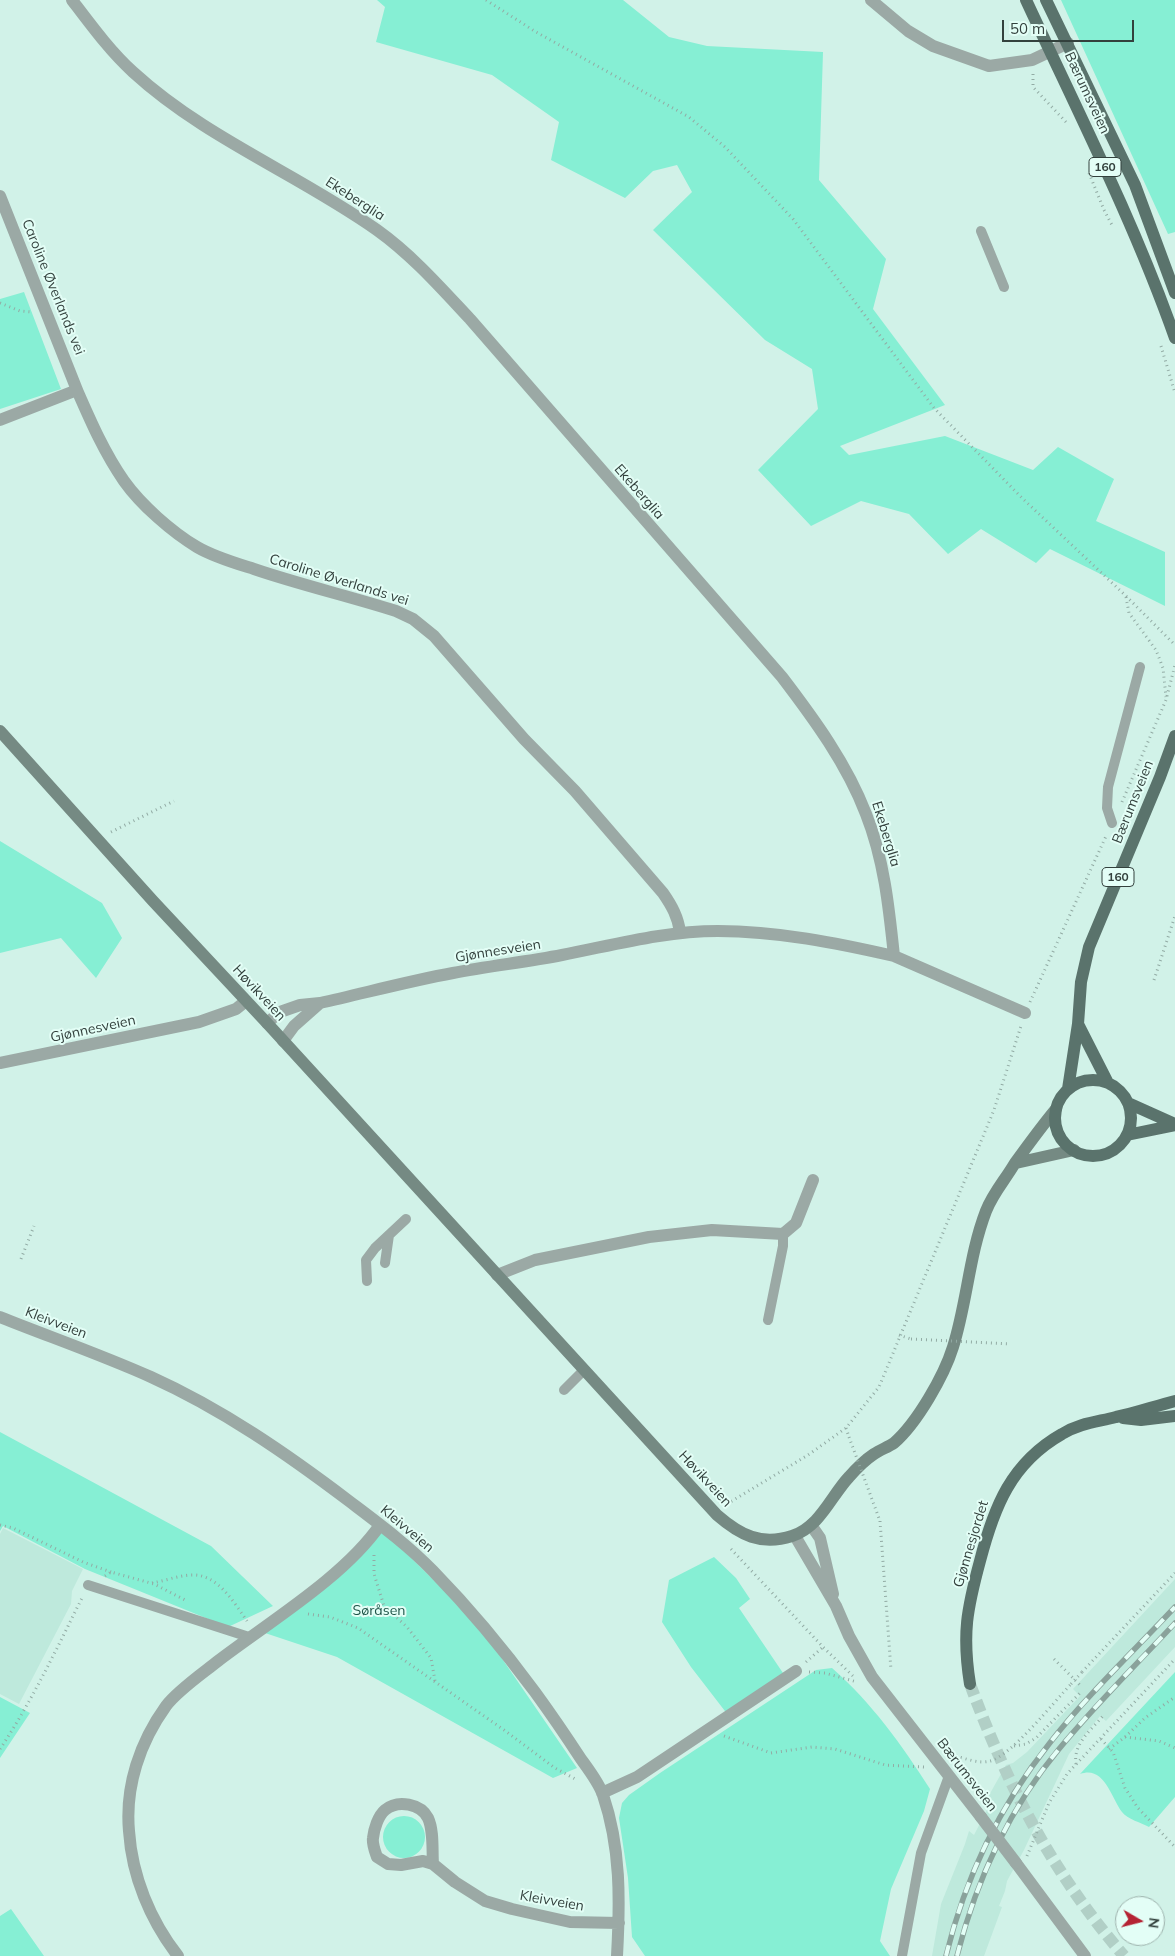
<!DOCTYPE html>
<meta charset="utf-8">
<style>
body{margin:0}
#map{position:relative;width:1175px;height:1956px;overflow:hidden;background:#d1f2e8;font-family:Mulish,sans-serif}
canvas{display:block}
.north{position:absolute;left:1115px;top:1896px;width:50px;height:50px;box-sizing:border-box;background:#e3fef6;border:1px solid #9db2ac;border-radius:50%;rotate:98deg;font-size:14px;font-weight:700;line-height:20px;text-align:center;color:#33413d}
.north::after{content:'';display:block;margin:auto;width:18px;height:22px;background:#b52334;clip-path:polygon(50% 0,100% 100%,50% 72%,0 100%)}
.scale{position:absolute;left:1002px;top:20px;width:132px;height:22px;box-sizing:border-box;border:2px solid #33413d;border-top:0;padding-left:6px;font-size:15px;line-height:18px;white-space:nowrap;color:#33413d;-webkit-text-stroke:4px #e3fef6;paint-order:stroke}
</style>
<div id="map">
<canvas width="1175" height="1956"></canvas>
<div class="north">N</div>
<div class="scale">50 m</div>
</div>
<script>
const context = document.querySelector('canvas').getContext('2d');
context.lineJoin = 'round';
function fillPath(path, color) { context.fillStyle = color; context.fill(path, 'evenodd'); }
function strokePath(path, color, width, dash) { context.strokeStyle = color; context.lineWidth = width; context.lineCap = dash ? 'butt' : 'round'; context.setLineDash(dash || []); context.stroke(path); }
function drawText(font, color, halo, rows, align = 'center') {
  context.font = font + ' Mulish,sans-serif'; context.lineWidth = 4; context.setLineDash([]); context.textBaseline = 'middle'; context.strokeStyle = halo; context.fillStyle = color; for (const [text, x, y, turn = 0] of rows) {
    context.save(); context.translate(x, y); context.rotate((+turn || 0) * Math.PI / 180); context.textAlign = isNaN(turn) ? turn : align; if (halo) context.strokeText(text, 0, 0); context.fillText(text, 0, 0); context.restore();
  }
}
const built = new Path2D(`
 M3,1528L83,1569L72,1591L71,1604L19,1704L0,1694V1534Z
 M1175,1579V1647L1106,1721L1100,1716L1069,1754L1024,1850L1007,1881L1005,1891L999,1906L1002,1907L984,1956H932L941,1904L965,1844L969,1831L974,1835L991,1802L988,1797L1006,1765L1013,1763L1027,1752L1080,1696L1073,1689Z`);
const green = new Path2D(`
 M377,0H623L669,37L707,46L823,52L819,180L886,259L873,309L945,405L840,446L849,455L945,436L1033,470L1058,447L1114,479L1096,521L1165,552V606L1050,549L1036,563L981,529L948,554L909,514L861,501L811,526L758,470L818,409L812,369L765,340L653,230L692,192L677,165L653,171L625,198L551,160L559,122L492,75L376,42L385,7Z
 M1061,0H1175V232L1168,234Z
 M24,292L61,389L0,409V299Z
 M0,841L102,903L122,938L96,978L61,938L0,953Z
 M0,1432L211,1546L273,1606L228,1627L85,1569L3,1526L0,1531Z
 M383,1530L479,1625L577,1768L553,1778L337,1657L259,1631Z
 M714,1557L736,1578L750,1599L739,1608L783,1673L728,1715L691,1667L662,1622L669,1580Z
 M832,1668C871,1702 902,1745 930,1789L924,1811L891,1889L880,1941L890,1956H645L632,1937L628,1878L619,1818L622,1803L629,1795L660,1773L816,1670Z
 M1175,1672V1797L1149,1827C1142,1823 1127,1819 1122,1812C1111,1797 1104,1765 1080,1774Z
 M0,1697L30,1713L0,1758Z
 M383 1837a21 21 0 1 1 42 0a21 21 0 1 1-42 0Z
 M11,1909L44,1956H0V1916Z`);
const primaryTunnel = new Path2D(`
 M970,1684C1008,1787 1052,1872 1124,1956`);
const path = new Path2D(`
 M486,0L536,32L689,117L725,147L793,219L934,408L1022,498L1126,596L1173,643
 M1033,74V87L1066,122
 M1089,173L1104,210L1113,227
 M0,303L20,311L32,312
 M1161,346L1175,393
 M1126,597L1129,613L1156,650L1163,668L1166,697
 M1122,802L1166,700L1175,665
 M111,832L174,801
 M1154,980L1175,916
 M1030,1002L1107,834
 M21,1259L34,1226
 M899,1335L911,1339
 M846,1428L849,1437
 M727,1504L808,1455L846,1428L879,1387L994,1110L1021,1026
 M880,1521L891,1670
 M0,1525L13,1528L83,1562L111,1572
 M731,1549L823,1647L854,1677
 M374,1555V1574L384,1606L407,1627L431,1658L435,1681
 M105,1576L111,1572L154,1584L185,1600
 M152,1583C164,1581 177,1576 190,1575C217,1573 233,1601 247,1621
 M308,1614L330,1617L358,1628L504,1730L555,1768L577,1780
 M1054,1659L1080,1685
 M806,1662L823,1647
 M809,1672L825,1673L857,1682
 M1082,1672L1175,1573
 M724,1736L771,1753L812,1747L835,1749L885,1765L924,1767
 M1125,1737L1145,1718L1175,1697
 M1101,1739L1113,1752L1125,1788L1138,1808L1175,1847
 M1014,1746L1026,1744L1036,1738L1080,1693
 M0,1749C32,1701 57,1648 83,1596
 M1109,1749L1125,1737L1159,1741L1175,1748
 M952,1759L956,1756C966,1759 980,1764 990,1761C1011,1756 1054,1702 1071,1684
 M1076,1764C1073,1744 1090,1731 1103,1716
 M1027,1856L1049,1803L1067,1774L1175,1659`);
const service = new Path2D(`
 M981,231L1004,287
 M1112,823L1107,808L1108,787L1140,667
 M385,1263L389,1235
 M367,1281L366,1260L375,1248L406,1219
 M768,1320L783,1246V1234
 M564,1390L584,1370
 M88,1585L249,1637
 M902,1956L921,1853L949,1776`);
const minor = new Path2D(`
 M72,0C91,25 110,51 133,72C205,138 298,174 377,230C412,255 441,288 470,319L782,677C814,719 847,764 866,814C884,859 889,908 894,956C837,943 777,931 718,931C664,931 614,945 562,955C526,962 489,966 453,973C409,981 365,993 320,1003L300,1005L280,1012L267,1023
 M871,0L908,31L933,46L989,66L1032,60L1068,43
 M0,196L77,390
 M0,420L77,390C91,422 104,452 124,481C141,505 172,532 197,547C214,557 235,563 254,569C301,585 349,596 396,611L413,619L434,636L524,739L575,791L663,893C672,906 678,917 680,932
 M894,956L1025,1013
 M283,1041L294,1026L320,1003
 M0,1063L199,1022L236,1009L246,1001
 M497,1275L535,1260L649,1237L712,1230L783,1234L796,1223L813,1180
 M0,1317C50,1337 102,1355 151,1377C222,1409 287,1454 349,1501C378,1523 408,1545 433,1571C470,1609 504,1650 535,1692C551,1714 566,1736 581,1759C589,1770 599,1783 603,1795C621,1848 620,1901 617,1956
 M602,1793L637,1777L796,1671
 M433,1864C432,1851 434,1831 428,1818C421,1804 398,1799 385,1810C378,1816 374,1829 373,1838C372,1844 375,1851 377,1857L388,1864L401,1865L423,1861L433,1864L455,1882L485,1901L512,1909L570,1922L619,1923
 M178,1956C150,1920 132,1876 129,1831C125,1786 140,1742 166,1706C177,1691 203,1673 218,1661C269,1622 344,1577 380,1525`);
const tertiary = new Path2D(`
 M811,1525L820,1538L833,1594
 M795,1536L836,1606L849,1636L872,1677L981,1817
 M1016,1863L1085,1956`);
const secondary = new Path2D(`
 M0,731L153,901L267,1023L717,1515C740,1535 761,1546 792,1536C820,1527 831,1496 849,1477C856,1469 865,1460 874,1454C880,1450 888,1447 894,1443C917,1423 944,1376 953,1347C967,1303 969,1255 986,1211C993,1193 1005,1180 1015,1163C1028,1145 1041,1127 1056,1109
 M1016,1163L1074,1150`);
const primary = new Path2D(`
 M1026,0C1078,112 1134,222 1175,338
 M1046,0L1135,185L1175,293
 M1078,1024L1108,1083
 M1055 1118a38 38 0 1 1 76 0a38 38 0 1 1-76 0Z
 M1068,1089L1078,1024L1081,982L1089,947L1160,777L1175,736
 M1128,1103L1175,1124
 M1127,1135L1175,1125
 M1123,1418L1141,1420L1175,1416
 M970,1684C962,1634 967,1609 980,1561C994,1507 1011,1463 1062,1434C1080,1423 1097,1422 1116,1417C1136,1413 1155,1406 1175,1401`);
const rail = new Path2D(`
 M946,1956C965,1878 999,1807 1049,1744C1087,1695 1133,1652 1175,1607
 M957,1956C976,1881 1009,1809 1059,1749C1095,1705 1136,1665 1175,1623`);
const pathBridge = new Path2D(`
 M911,1339L1010,1344
 M849,1437L880,1521
 M1071,1684L1082,1672`);
const tertiaryBridge = new Path2D(`
 M981,1817L1016,1863`);
const shields = [
 [1105,167,32],
 [1118,877,32]
];
const shieldNames = [
 ["160",1105,167],
 ["160",1118,877]
];
const streetNames = [
 ["Bærumsveien",1087,93,65],
 ["Ekeberglia",355,199,33],
 ["Caroline Øverlands vei",53,287,68],
 ["Ekeberglia",639,492,49],
 ["Caroline Øverlands vei",339,580,17],
 ["Bærumsveien",1133,802,-68],
 ["Ekeberglia",886,834,73],
 ["Gjønnesveien",498,951,-9],
 ["Høvikveien",259,993,47],
 ["Gjønnesveien",93,1029,-12],
 ["Kleivveien",56,1323,21],
 ["Høvikveien",705,1479,47],
 ["Kleivveien",407,1529,40],
 ["Gjønnesjordet",971,1544,-73],
 ["Bærumsveien",967,1775,52],
 ["Kleivveien",552,1901,10]
];
const parkNames = [
 ["Søråsen",379,1611]
];
fillPath(built, '#bee9dc');
fillPath(green, '#86efd4');
strokePath(primaryTunnel, '#b1cfc6', 12, [12, 6]);
strokePath(path, '#92aba4', 3, [1, 4]);
strokePath(service, '#9ba9a5', 10);
strokePath(minor, '#9ba9a5', 12);
strokePath(tertiary, '#9ba9a5', 12);
strokePath(secondary, '#758a83', 12);
strokePath(primary, '#5a736c', 12);
strokePath(rail, '#8aa29b', 5.5);
strokePath(rail, '#e3fef6', 4, [11]);
strokePath(pathBridge, '#92aba4', 3, [1, 4]);
strokePath(tertiaryBridge, '#9ba9a5', 12);
for (const [x, y, w] of shields) { const box = new Path2D(); box.roundRect(x - w / 2, y - 9.5, w, 19, 4); context.fillStyle = '#e3fef6'; context.fill(box); strokePath(box, '#33413d', 1); }
drawText('bold 12px', '#33413d', null, shieldNames);
drawText('14px', '#33413d', '#e3fef6', streetNames);
drawText('14px', '#1d5448', '#e3fef6', parkNames);
</script>
